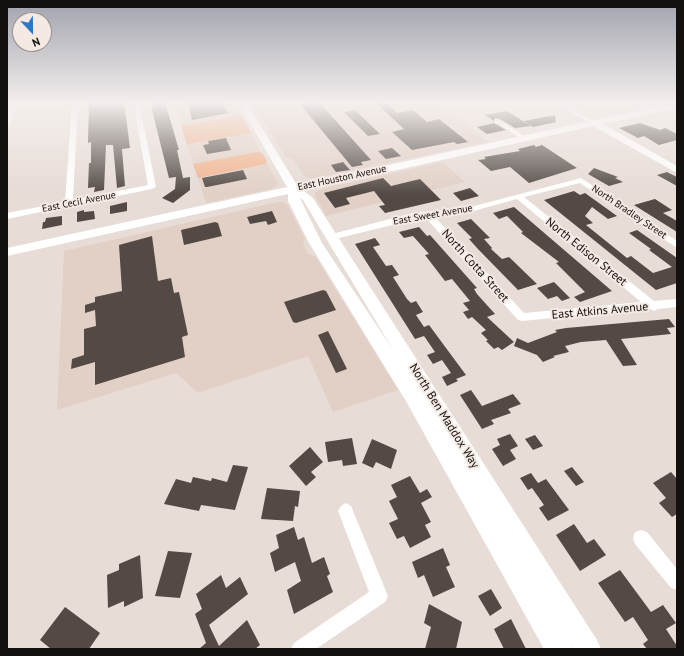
<!DOCTYPE html>
<style>
body{margin:0}
#map{position:relative;width:684px;height:656px;overflow:hidden;background:#e7dcd6;font-family:"PT Sans",sans-serif}
canvas{display:block}
.frame{position:absolute;inset:0;border:8px solid #14100e;pointer-events:none}
.north{position:absolute;left:12px;top:12px;width:40px;height:40px;box-sizing:border-box;background:#f4e9e3;border:1px solid #9a928e;border-radius:50%;rotate:158deg;font-size:11px;font-weight:700;line-height:16px;text-align:center;color:#14100e}
.north::after{content:'';display:block;margin:auto;width:14px;height:18px;background:#2a78c7;clip-path:polygon(50% 0,100% 100%,50% 72%,0 100%)}
</style>
<div id="map">
<canvas width="684" height="656"></canvas>
<div class="frame"></div>
<div class="north">N</div>
</div>
<script>
const context = document.querySelector('canvas').getContext('2d');
context.lineJoin = 'round';
function fillPath(path, color) { context.fillStyle = color; context.fill(path, 'evenodd'); }
function drawText(font, color, halo, rows, align = 'center') {
  context.font = font + ' "PT Sans",sans-serif'; context.lineWidth = 4; context.setLineDash([]); context.textBaseline = 'middle'; context.strokeStyle = halo; context.fillStyle = color; for (const [text, x, y, turn = 0] of rows) {
    context.save(); context.translate(x, y); context.rotate((+turn || 0) * Math.PI / 180); context.textAlign = isNaN(turn) ? turn : align; if (halo) context.strokeText(text, 0, 0); context.fillText(text, 0, 0); context.restore();
  }
}
const built = new Path2D(`
 M173,102H234L278,184L271,189L206,203Z
 M251,102H435L489,142L315,178H307L304,176L294,161L285,156Z
 M443,162L465,182L326,216L315,196V193L321,189Z
 M278,202H283L288,206L305,239L303,243L308,254L315,256L398,390L333,412L308,356L198,393L176,373L57,410L64,251Z`);
const green = new Path2D(`
 M242,115L251,133L187,144L181,126Z
 M258,152L262,153L267,161L265,164L198,178L193,164Z`);
const building = new Path2D(`
 M89,102H124L130,148L122,149L125,186L117,188L113,145H106L104,190L94,192L95,187L88,188L89,163H91V142L88,143Z
 M155,102H165L179,150H177L183,178L190,177V190L173,203L162,198L175,189L176,177L169,178L151,106L156,105Z
 M188,102H222L228,113L192,120Z
 M311,102H319L371,160L361,162L363,165L352,167L300,104Z
 M377,102H385L397,113L413,110L427,122L439,119L468,142L457,144L454,142L412,150L392,132L404,129L376,103Z
 M355,110L380,134L368,136L344,112Z
 M507,111L531,126L515,128L500,119L495,118L494,121L485,115Z
 M555,115L556,122L533,127L524,121Z
 M494,123L506,130L487,134L477,127Z
 M640,123L660,130L665,128L677,134V140L659,145L644,136L638,138L619,128Z
 M226,138L231,150L207,154L203,145L209,144L208,141Z
 M534,145L536,147L542,145L577,168L529,183L510,167L491,171L478,160L486,159L484,157L520,151L518,149Z
 M392,148L401,156L386,159L378,151Z
 M343,162L350,170L336,172L331,165Z
 M594,168L618,177L615,178L623,182L609,186L588,174Z
 M243,170L247,179L207,187H205L202,178Z
 M667,172L677,177V186L657,175Z
 M383,178L391,186L420,179L441,200L385,213L379,206L385,205L374,191L346,198L350,204L335,208L324,193Z
 M470,188L479,196L461,201L453,193Z
 M574,191L580,195L585,193L617,216L608,219L592,207L585,216L593,223L586,225L627,258L631,256L653,273L672,267L649,250L651,249L629,233L637,230L677,258V283L656,290L544,200Z
 M655,199L672,210L663,213L677,221V232L634,205Z
 M127,202V211L110,214V206Z
 M514,207L612,291L580,302L574,297L585,292L556,263L559,262L521,233L523,232L507,216L499,219L493,213Z
 M84,210V212L94,211L95,219L77,222V212Z
 M272,211L277,222L268,225L266,221L250,224L247,217Z
 M62,216V225L42,229L43,222H45L46,218Z
 M471,219L490,238L484,239L492,248L491,249L502,259L509,257L537,284L518,290L477,248L469,239L472,238L457,223Z
 M215,222L218,223L222,236L184,245L181,230Z
 M419,227L427,236L430,235L477,288L474,289L477,294L495,314L487,317L514,342L502,350L498,347L494,349L486,341L488,340L481,333L486,330L472,317L468,319L463,312L469,310L463,303L470,301L452,279L445,281L425,255L429,254L413,236L404,238L399,232Z
 M152,236L158,281L171,278L174,293L179,292L188,335L182,337L185,357L95,385V362L71,369L72,359L84,355V329L96,326L95,310L85,313V305L95,302V297L122,291L119,245Z
 M375,238L380,245L373,247L386,266L392,265L399,275L393,277L407,299L411,303L416,301L423,312L416,315L424,327L429,325L466,375L456,379L458,381L447,386L442,377L451,373L442,360L433,364L427,355L435,352L424,336L415,339L355,244Z
 M554,282L570,298L562,301L557,296L548,299L537,288Z
 M323,290L326,291L336,310L296,323L293,322L284,302Z
 M669,319L675,327L667,328L671,334L621,339L637,365L623,366L606,340L581,342L565,346L569,352L553,356L555,357L543,362L537,355L514,346L517,338L528,343L557,332L555,330L566,328Z
 M328,331L347,369L336,373L318,335Z
 M471,390L482,406L513,394L521,404L508,409L511,413L491,420L494,424L482,429L460,395Z
 M510,434L518,446L510,450L516,459L503,466L492,449L500,445L497,439Z
 M535,435L543,446L533,450L525,439Z
 M352,438L357,464L343,466L342,460L328,462L325,442Z
 M372,439L397,450L391,469L376,462L373,468L362,463Z
 M310,447L323,462L311,472L316,477L306,486L289,466Z
 M233,465L248,467L235,510L201,505L199,511L164,504L176,479L191,483L193,477L211,481L212,478L227,482Z
 M572,467L584,482L576,486L564,471Z
 M671,472L677,479V514L672,517L659,503L666,498L653,483Z
 M531,473L538,483L546,479L569,510L548,521L539,508L544,505L532,488L528,490L520,478Z
 M410,476L420,493L427,489L432,497L421,503L431,522L425,525L431,537L410,548L404,536L397,539L389,523L398,519L389,501L397,497L391,485Z
 M267,488L300,491L298,507L295,506L293,521L261,519Z
 M574,524L587,543L594,539L606,555L580,571L556,535Z
 M294,527L298,540L304,537L312,563L324,557L330,574L327,576L333,592L294,614L287,590L301,581L295,562L275,572L270,553L279,548L276,535Z
 M443,548L450,565L446,567L455,587L433,597L424,575L418,578L412,562Z
 M168,551L192,553L180,598L155,596Z
 M140,555L143,598L124,607V601L108,608L107,575L119,570V564Z
 M620,570L651,612L663,605L676,623L666,629L677,646V649H647L643,644L648,640L633,617L625,622L598,583Z
 M221,575L226,588L240,577L248,594L209,625L219,646L247,620L260,645L255,649H199L206,643L195,614L202,609L196,594Z
 M491,589L502,608L490,616L478,596Z
 M429,604L462,622L456,649H425L431,627L424,623Z
 M65,607L100,633L89,649H51L40,640Z
 M511,619L526,649H504L494,629Z`);
const street = new Path2D(`
 M11,102H17L10,124L7,126V114Z
 M72,102H78L73,200L148,185L133,102H139L156,187L152,189L7,219V213L65,202Z
 M552,102H560L597,123L592,124Z
 M495,120H499L527,138L522,139L495,122Z
 M581,178L677,241V248L580,183L524,197L654,301L677,299V307L658,309L654,311L650,309L522,321L518,320L425,217L331,240L327,237L328,235L417,212L459,210ZM517,199L641,302L524,313L434,216L459,215Z
 M346,503L351,506L388,596L385,602L316,649H291L294,643L369,592L338,511L341,506Z
 M641,530L647,532L677,569V590L671,588L635,544L633,538L635,532Z`);
const secondary = new Path2D(`
 M238,102H246L297,185L677,102V108L603,124L677,166V173L593,126L304,191L313,198L597,640L601,649H573L571,646L572,649H544L407,403L309,243L288,201V194L7,256V248L287,187ZM300,198L303,200L395,353L322,243Z`);
const farStreetnames = [
 ["East Houston Avenue",342,178,-12],
 ["East Cecil Avenue",79,202,-11],
 ["North Bradley Street",629,212,34],
 ["East Sweet Avenue",433,215,-10]
];
const streetNames = [
 ["North Edison Street",586,252,39],
 ["North Cotta Street",475,266,48],
 ["East Atkins Avenue",600,311,-5],
 ["North Ben Maddox Way",444,416,58]
];
fillPath(built, '#e2d0c6');
fillPath(green, '#f1b28b');
fillPath(building, '#534a45');
fillPath(street, '#fff');
fillPath(secondary, '#fff');
const sky = context.createLinearGradient(0, 0, 0, 194);
sky.addColorStop(0, '#a0a2ae');
sky.addColorStop(0.53, '#f4efed');
sky.addColorStop(1, '#f4efed00');
context.fillStyle = sky;
context.fillRect(0, 0, 684, 194);
drawText('10px', '#14100e', '#f4e9e3', farStreetnames);
drawText('12px', '#14100e', '#f4e9e3', streetNames);
</script>
